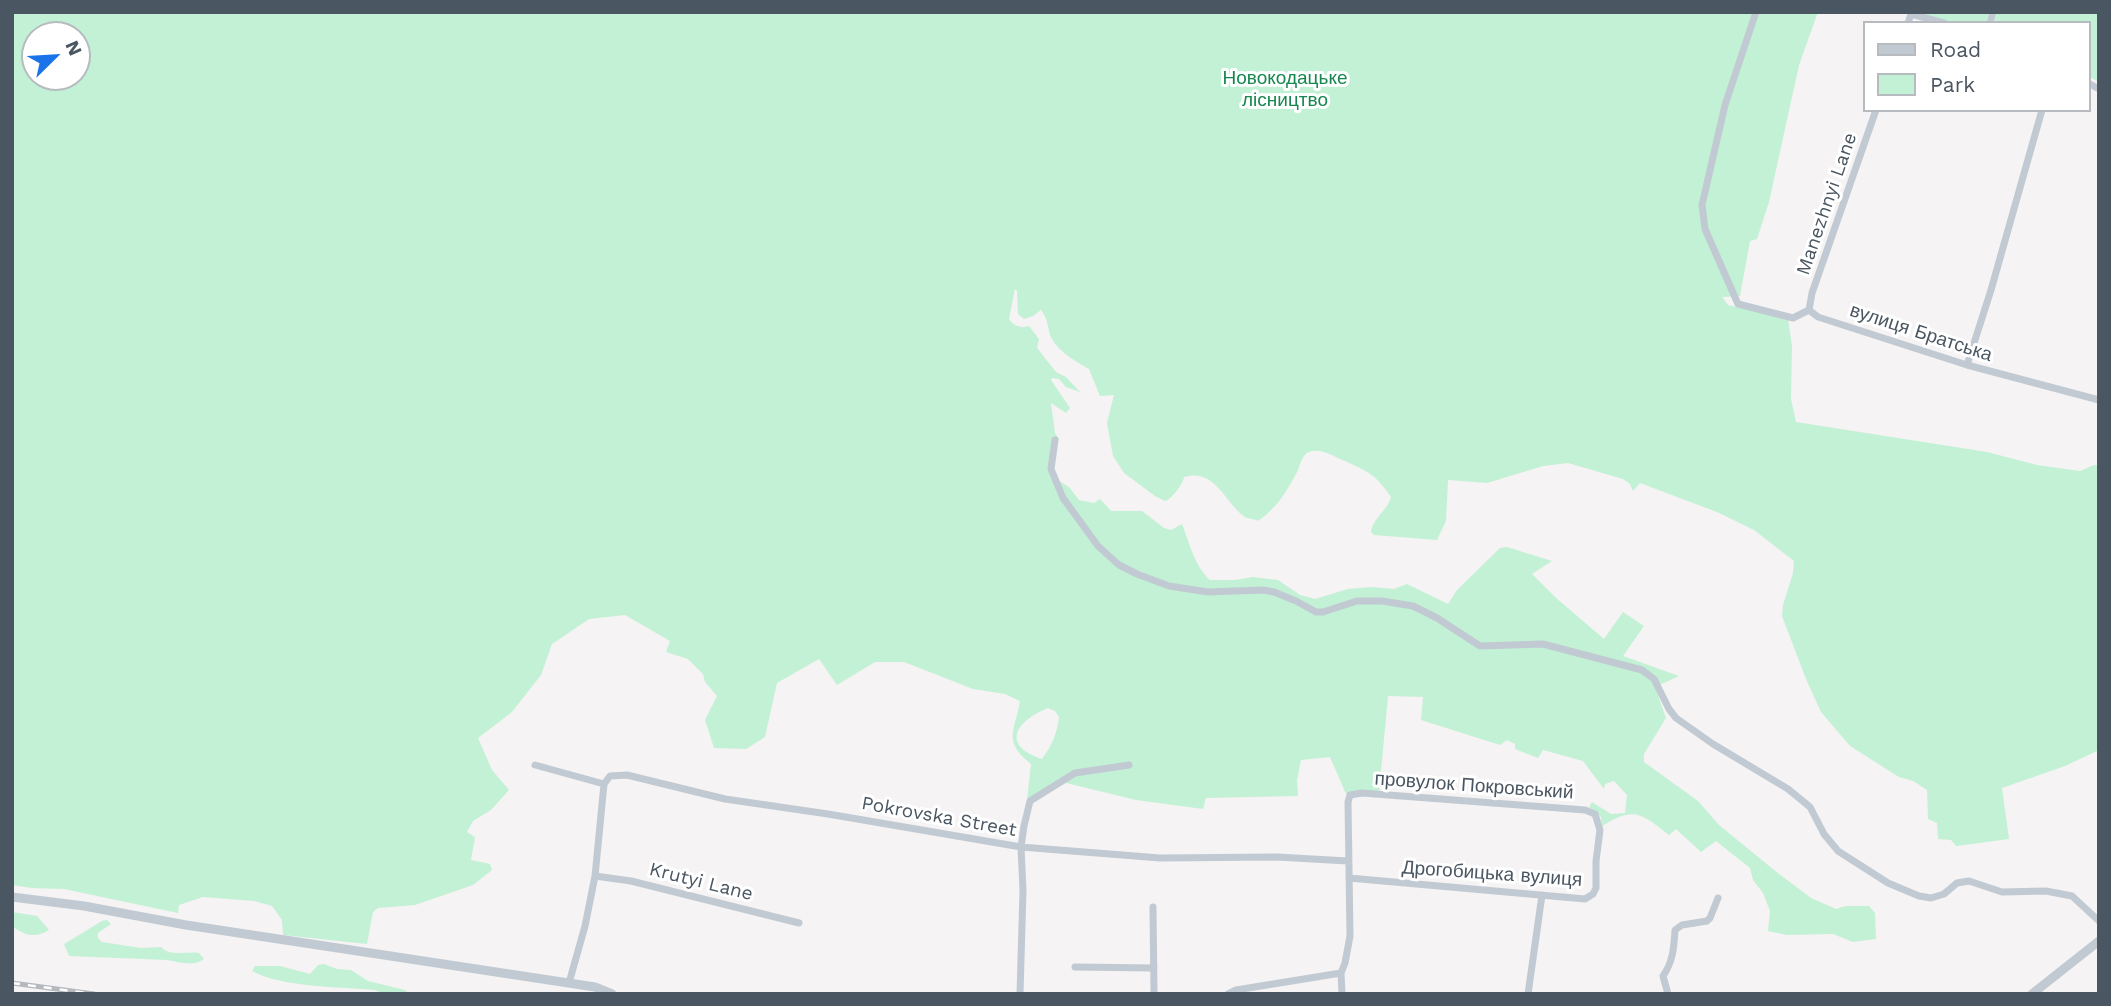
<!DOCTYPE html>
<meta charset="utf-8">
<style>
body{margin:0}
#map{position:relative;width:2111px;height:1006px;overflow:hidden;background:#f5f3f3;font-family:"Work Sans",sans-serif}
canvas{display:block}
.frame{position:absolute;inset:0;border:14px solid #4a5661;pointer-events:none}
.legend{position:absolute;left:1863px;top:21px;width:228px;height:91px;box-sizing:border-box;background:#fff;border:2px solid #b7bbc0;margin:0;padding:9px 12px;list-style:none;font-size:21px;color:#4a5661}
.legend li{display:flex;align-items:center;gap:14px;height:35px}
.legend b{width:35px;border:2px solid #b7bbc0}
.north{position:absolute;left:21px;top:21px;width:70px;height:70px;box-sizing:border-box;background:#fff;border:2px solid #b7bbc0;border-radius:50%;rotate:66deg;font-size:19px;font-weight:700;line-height:28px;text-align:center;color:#4a5661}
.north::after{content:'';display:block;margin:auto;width:24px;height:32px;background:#1a73e8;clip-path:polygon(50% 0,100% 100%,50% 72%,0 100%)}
</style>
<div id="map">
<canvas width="2111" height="1006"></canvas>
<div class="frame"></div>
<ul class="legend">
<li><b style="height:9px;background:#c1cad2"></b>Road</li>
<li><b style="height:19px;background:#c3f1d5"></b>Park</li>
</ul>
<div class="north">N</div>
</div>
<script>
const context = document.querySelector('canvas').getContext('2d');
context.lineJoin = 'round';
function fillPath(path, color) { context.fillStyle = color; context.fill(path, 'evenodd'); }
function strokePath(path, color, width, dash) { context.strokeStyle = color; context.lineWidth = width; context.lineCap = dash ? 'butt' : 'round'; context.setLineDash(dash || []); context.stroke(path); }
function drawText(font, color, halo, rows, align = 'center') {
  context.font = font + ' "Work Sans",sans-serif'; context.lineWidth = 6; context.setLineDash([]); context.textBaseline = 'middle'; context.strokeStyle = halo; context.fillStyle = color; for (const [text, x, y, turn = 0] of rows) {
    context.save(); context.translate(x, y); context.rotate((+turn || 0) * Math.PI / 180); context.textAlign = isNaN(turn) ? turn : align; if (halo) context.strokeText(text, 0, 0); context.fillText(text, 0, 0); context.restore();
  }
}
const green = new Path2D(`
 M12,12H1818L1799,65L1769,202L1757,239L1750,241L1740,296L1722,297L1728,305L1788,319L1792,346L1791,399L1796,422L1987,452L2037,465L2080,471L2094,465H2099V750L2065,766L2002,788L2009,839L1956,846L1951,840L1938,839L1937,823L1928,819L1927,790L1913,781L1899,777L1850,746L1821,712L1806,679L1782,616L1783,605L1793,573L1794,561L1754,530L1717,512L1640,483L1633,491L1630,484L1623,479L1568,463L1543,466L1487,483L1448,480L1446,521L1437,540L1374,535L1371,532C1373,518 1387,511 1391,497C1376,475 1369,472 1345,461C1335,457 1321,447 1309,452C1303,454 1300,464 1298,470C1288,490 1277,508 1258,521C1258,520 1248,518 1247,518C1226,507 1217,467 1184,477C1183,484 1172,499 1165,501L1155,496L1124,473L1113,456L1107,423L1114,395L1100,396L1089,369C1075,361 1052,348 1049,331C1047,322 1047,318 1041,310L1033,316L1024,319L1018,314L1017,291L1015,289L1009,319C1015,327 1020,328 1029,326L1039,339L1037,348L1056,372L1066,377L1080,392L1066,387L1059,379L1052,378L1051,380L1070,408L1066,413L1051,403L1055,433L1059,439L1056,445L1052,469L1056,479L1069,487L1079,500L1094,503L1100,499L1111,511H1142L1164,528L1171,530L1182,524C1189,542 1195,567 1210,580H1235L1253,577L1278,580L1300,595L1315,599L1348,589L1371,587L1394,589L1407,584L1448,604L1457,590L1500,548L1507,547L1552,561L1532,574L1555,597L1604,639L1623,612L1644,626L1623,656L1679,676L1655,687L1666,718L1644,754V762L1698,801L1719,825L1779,874L1811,898L1836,909L1846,906H1869L1875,913L1876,939L1853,942L1833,934L1787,935L1768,931L1770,911L1763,893L1753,880L1750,868L1716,841L1701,852L1676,829L1669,835C1641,813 1634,806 1602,826L1601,817L1589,807L1592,802L1611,814L1625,813L1627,795L1614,781L1605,784L1604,789L1583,761L1543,750L1538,758L1515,749V744L1507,740L1500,745L1421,720L1423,697L1388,696L1379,793L1360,790L1346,794L1330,757L1301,760L1297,780L1298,796L1206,798L1203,809L1136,800L1062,782L1027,800L1031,764C1002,741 1015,731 1020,701L1005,694L973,689L904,662H875L837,685L819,659L777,683L765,737L746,749L714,748L705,720L717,696L705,682L703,674L688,659L666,652L670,641L625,615L589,619L552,644L541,675L512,712L478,738L492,770L509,790L491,810L473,821L467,832L475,837L471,860L490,864L492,870L473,885L415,905L378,908L373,912L367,944L283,935L282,920L272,906L254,901L203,897L179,905L178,913L64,889L32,888L12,885ZM35,35H77V77H35ZM1048,708L1055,711L1059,717C1057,734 1052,745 1042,759C1000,745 1016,721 1048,708Z
 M1919,12H1989L1986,23H1950Z
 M1997,12H2099V82L2088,76V23H1994Z
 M12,912L37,916L49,930C35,939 24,935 12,926Z
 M107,920L111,924L98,933V938L102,942L141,948L161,947C170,957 186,951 199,953L204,959C194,967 179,962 167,960L69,956L64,944L102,921Z
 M324,964L337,969L351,970L368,981L405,990L409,994H384L375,990C341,987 280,987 252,971L255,966H280L310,974L318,965Z`);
const minor = new Path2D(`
 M1756,12L1725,105L1702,205L1705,229L1738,304L1793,318L1809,310L1818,317L1967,365L2099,400
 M1908,23L1911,14L1944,23
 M1990,23L1993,12
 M2088,83L2099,89
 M1809,310L1812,293L1876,110
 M1967,365L1991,290L2042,110
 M1055,440L1051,469L1063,498L1098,546L1119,565L1137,574L1169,586L1208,592L1263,590L1274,592L1296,601L1316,612H1323L1357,601H1382L1413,606L1437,618L1480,646L1543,644L1642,670L1654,679L1669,709L1676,718L1713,744L1788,789L1810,807L1824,834L1838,851L1888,883L1919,896L1931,898L1944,894L1957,883L1969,881L2002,892L2046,891L2072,896L2099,921
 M535,765L604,784L610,776L627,775L725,799L828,814L1021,847L1160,858L1277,857L1348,861
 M595,876L631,881L799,923
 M1153,907L1154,994
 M1075,967L1154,968
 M569,983L585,926L595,876L604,784
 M1020,994L1023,890L1021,847L1024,826L1030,801L1075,773L1129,765
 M1228,994L1236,990L1341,973
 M1342,994L1341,973L1345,963L1350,936L1348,802L1350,795L1362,793L1585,810L1595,814L1600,830L1596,861V888L1593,894L1585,899L1349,878
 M1528,994L1542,895
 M1668,994L1663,976C1673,962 1674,947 1675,930L1682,925L1707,921L1710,918L1718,898`);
const tertiary = new Path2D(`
 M12,897L84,906L186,925L595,987L612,994
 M2032,994L2099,941`);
const rail = new Path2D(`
 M12,983L94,994
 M12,994H13`);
const parkNames = [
 ["Новокодацьке",1285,78],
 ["лісництво",1285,100]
];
const streetNames = [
 ["Manezhnyi Lane",1827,204,-71],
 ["вулиця Братська",1921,333,18],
 ["провулок Покровський",1474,786,4],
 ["Pokrovska Street",939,817,10],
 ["Дрогобицька вулиця",1492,874,4],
 ["Krutyi Lane",701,882,14]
];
fillPath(green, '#c3f1d5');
strokePath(minor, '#c1cad2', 7);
strokePath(tertiary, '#c1cad2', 9);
strokePath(rail, '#b5b8bd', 5);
strokePath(rail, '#fff', 2.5, [8]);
drawText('19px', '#17864f', '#fff', parkNames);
drawText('19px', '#4a5661', '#fff', streetNames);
</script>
